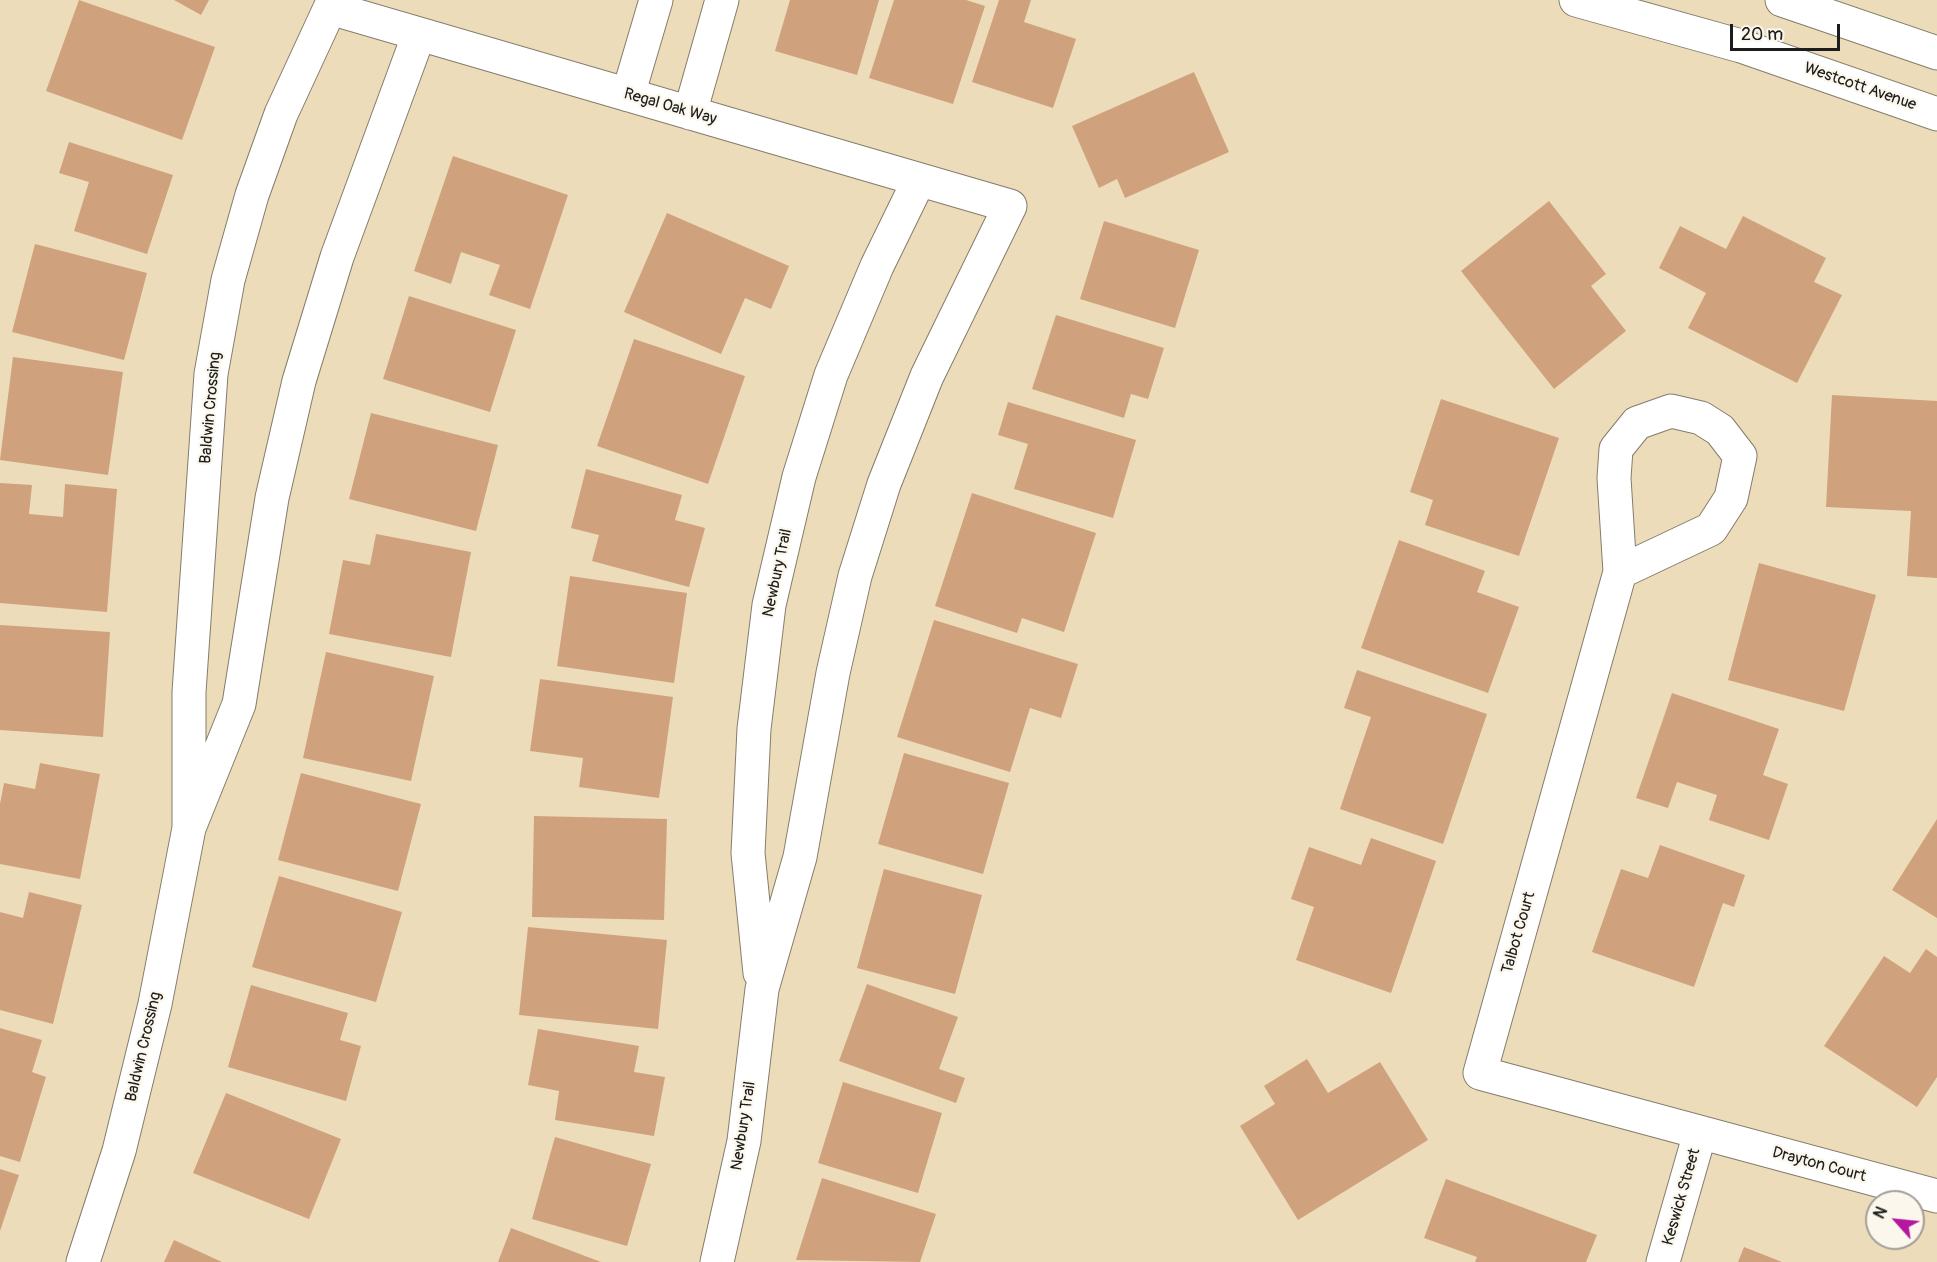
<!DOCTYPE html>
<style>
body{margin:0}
#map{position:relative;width:1937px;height:1262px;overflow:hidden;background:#eddcba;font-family:Pangolin,sans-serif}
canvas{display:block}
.north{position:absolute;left:1865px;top:1190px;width:60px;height:60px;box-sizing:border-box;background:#fbf7ec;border:2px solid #a29f99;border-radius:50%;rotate:297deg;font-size:16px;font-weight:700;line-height:24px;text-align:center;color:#1c1c1c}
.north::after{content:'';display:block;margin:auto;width:21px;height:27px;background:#b5179e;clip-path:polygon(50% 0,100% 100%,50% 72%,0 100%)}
.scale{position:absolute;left:1730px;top:24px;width:110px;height:27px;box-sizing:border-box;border:3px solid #1c1c1c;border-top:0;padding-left:8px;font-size:18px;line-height:21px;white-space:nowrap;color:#1c1c1c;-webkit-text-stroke:4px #fbf7ec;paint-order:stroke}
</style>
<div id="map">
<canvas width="1937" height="1262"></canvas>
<div class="north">N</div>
<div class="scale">20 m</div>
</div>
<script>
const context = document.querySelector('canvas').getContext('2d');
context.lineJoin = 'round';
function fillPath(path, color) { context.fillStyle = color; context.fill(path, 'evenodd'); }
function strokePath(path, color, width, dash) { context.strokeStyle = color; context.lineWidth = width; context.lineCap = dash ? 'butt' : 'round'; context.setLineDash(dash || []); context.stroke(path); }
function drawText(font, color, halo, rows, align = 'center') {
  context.font = font + ' Pangolin,sans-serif'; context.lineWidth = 4.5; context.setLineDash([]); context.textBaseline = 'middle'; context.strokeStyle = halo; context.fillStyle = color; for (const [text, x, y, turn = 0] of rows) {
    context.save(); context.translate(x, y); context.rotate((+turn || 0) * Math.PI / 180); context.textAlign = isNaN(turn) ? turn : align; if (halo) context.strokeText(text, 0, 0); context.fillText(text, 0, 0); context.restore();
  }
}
const building = new Path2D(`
 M79,0L215,47L182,140L46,91Z
 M174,0H209L201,15Z
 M790,0H879L857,75L775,51Z
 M894,0H966L985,6L953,104L869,78Z
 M999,0H1031L1024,22L1076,39L1053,108L972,82Z
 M1194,72L1229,152L1125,198L1117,179L1099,188L1072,126Z
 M69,142L173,175L147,254L74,231L89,182L59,173Z
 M453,156L568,195L530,309L489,295L500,265L461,252L451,284L414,271Z
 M1549,201L1606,274L1591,286L1626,331L1554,389L1461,271Z
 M667,213L789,266L771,309L745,298L721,354L624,312Z
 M1743,216L1826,258L1814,282L1842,295L1797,383L1688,328L1706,293L1659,268L1680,226L1726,249Z
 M1104,221L1199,250L1175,328L1080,299Z
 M35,244L147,273L124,360L12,332Z
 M409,296L516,330L490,412L383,379Z
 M1056,315L1164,348L1148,399L1131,394L1124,418L1032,389Z
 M634,339L745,376L708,484L597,446Z
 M13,357L123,372L108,475L0,460Z
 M1832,395L1937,401V578L1907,576L1911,511L1826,507Z
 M1441,399L1559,438L1519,556L1425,525L1433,500L1410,492Z
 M1008,402L1136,440L1113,518L1014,489L1028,444L998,435Z
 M371,413L498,445L476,531L349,499Z
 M586,469L682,495L675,520L705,528L689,587L592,561L599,535L571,528Z
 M0,483L32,485L29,514L63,517L65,484L117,489L107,612L0,603Z
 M972,493L1096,533L1064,632L1022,618L1017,633L935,606Z
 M376,534L471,552L451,657L329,634L343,560L370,565Z
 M1399,540L1485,571L1477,592L1519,607L1488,693L1361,648Z
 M1759,563L1876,595L1844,711L1728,680Z
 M570,576L687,593L674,683L557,666Z
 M934,620L1078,664L1061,718L1030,708L1010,772L897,737Z
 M0,625L110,632L103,737L0,730Z
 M326,652L434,676L411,781L303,758Z
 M1357,670L1487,714L1443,844L1340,809L1371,717L1344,708Z
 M540,679L673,697L659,798L579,787L583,758L530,751Z
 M1672,693L1779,729L1763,775L1788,784L1769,840L1709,820L1717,795L1677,782L1668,808L1636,798Z
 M904,753L1009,783L983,874L878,844Z
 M40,763L100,774L80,879L0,864V804L4,783L35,789Z
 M301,773L421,804L398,891L278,860Z
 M534,816L667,819L664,920L532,917Z
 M1937,819V918L1892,890Z
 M1371,838L1436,861L1391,993L1296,960L1314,907L1291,899L1309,847L1361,865Z
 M1660,845L1745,875L1734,907L1723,903L1694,987L1592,952L1621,869L1648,878Z
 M884,869L982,895L955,994L857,968Z
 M279,876L402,912L376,1002L252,967Z
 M29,892L82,905L53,1024L0,1010V912L23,918Z
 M528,927L667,940L658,1029L519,1015Z
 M1926,949L1937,957V1077L1917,1107L1824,1046L1884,956L1910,973Z
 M867,984L958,1017L939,1069L965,1078L956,1103L839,1061Z
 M251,985L348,1013L340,1040L361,1046L346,1101L228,1067Z
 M0,1028L42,1040L32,1072L46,1077L20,1162L0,1156Z
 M538,1029L639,1046L634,1072L665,1077L654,1136L555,1120L559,1091L528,1085Z
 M1307,1059L1328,1093L1380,1062L1428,1140L1298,1220L1240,1126L1275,1104L1264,1086Z
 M843,1082L942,1113L918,1193L818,1163Z
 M226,1093L341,1139L309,1219L193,1173Z
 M555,1137L651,1164L627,1246L532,1219Z
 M0,1169L19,1175L0,1231Z
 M822,1178L936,1214L920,1262L796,1260Z
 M1446,1179L1597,1235L1586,1262H1475L1477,1257L1424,1238Z
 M511,1228L601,1262H498Z
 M174,1240L222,1262H164Z
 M1744,1247L1782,1262H1738Z`);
const minor = new Path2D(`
 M1576,0L1741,46L1937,114
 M1782,0L1937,53
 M628,95L656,0
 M690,113L722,0
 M1620,572L1711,529L1731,498L1740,456L1720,430L1701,418L1671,411L1637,423L1616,449L1614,478L1620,572L1480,1073L1937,1196
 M189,828V692L211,374L228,280L252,195L281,114L330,8L1010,206L927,376L884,484L855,576L833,673L800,857L762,989L744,1141L717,1262
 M760,973L748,853L754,729L769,605L799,477L831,375L877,266L919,180
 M83,1262L119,1151L155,1004L189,828L239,704L272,498L299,381L337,257L419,34
 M1663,1262L1700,1133`);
const streetNames = [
 ["Westcott Avenue",1860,87,19],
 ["Regal Oak Way",670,107,16],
 ["Baldwin Crossing",211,408,-85],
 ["Newbury Trail",778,573,-78],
 ["Talbot Court",1519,933,-74],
 ["Baldwin Crossing",144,1047,-77],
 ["Newbury Trail",744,1126,-81],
 ["Drayton Court",1819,1165,15],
 ["Keswick Street",1682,1197,-74]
];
fillPath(building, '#cfa27d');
strokePath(minor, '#847c6b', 35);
strokePath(minor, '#fff', 33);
drawText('16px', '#1c1c1c', '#fbf7ec', streetNames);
</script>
